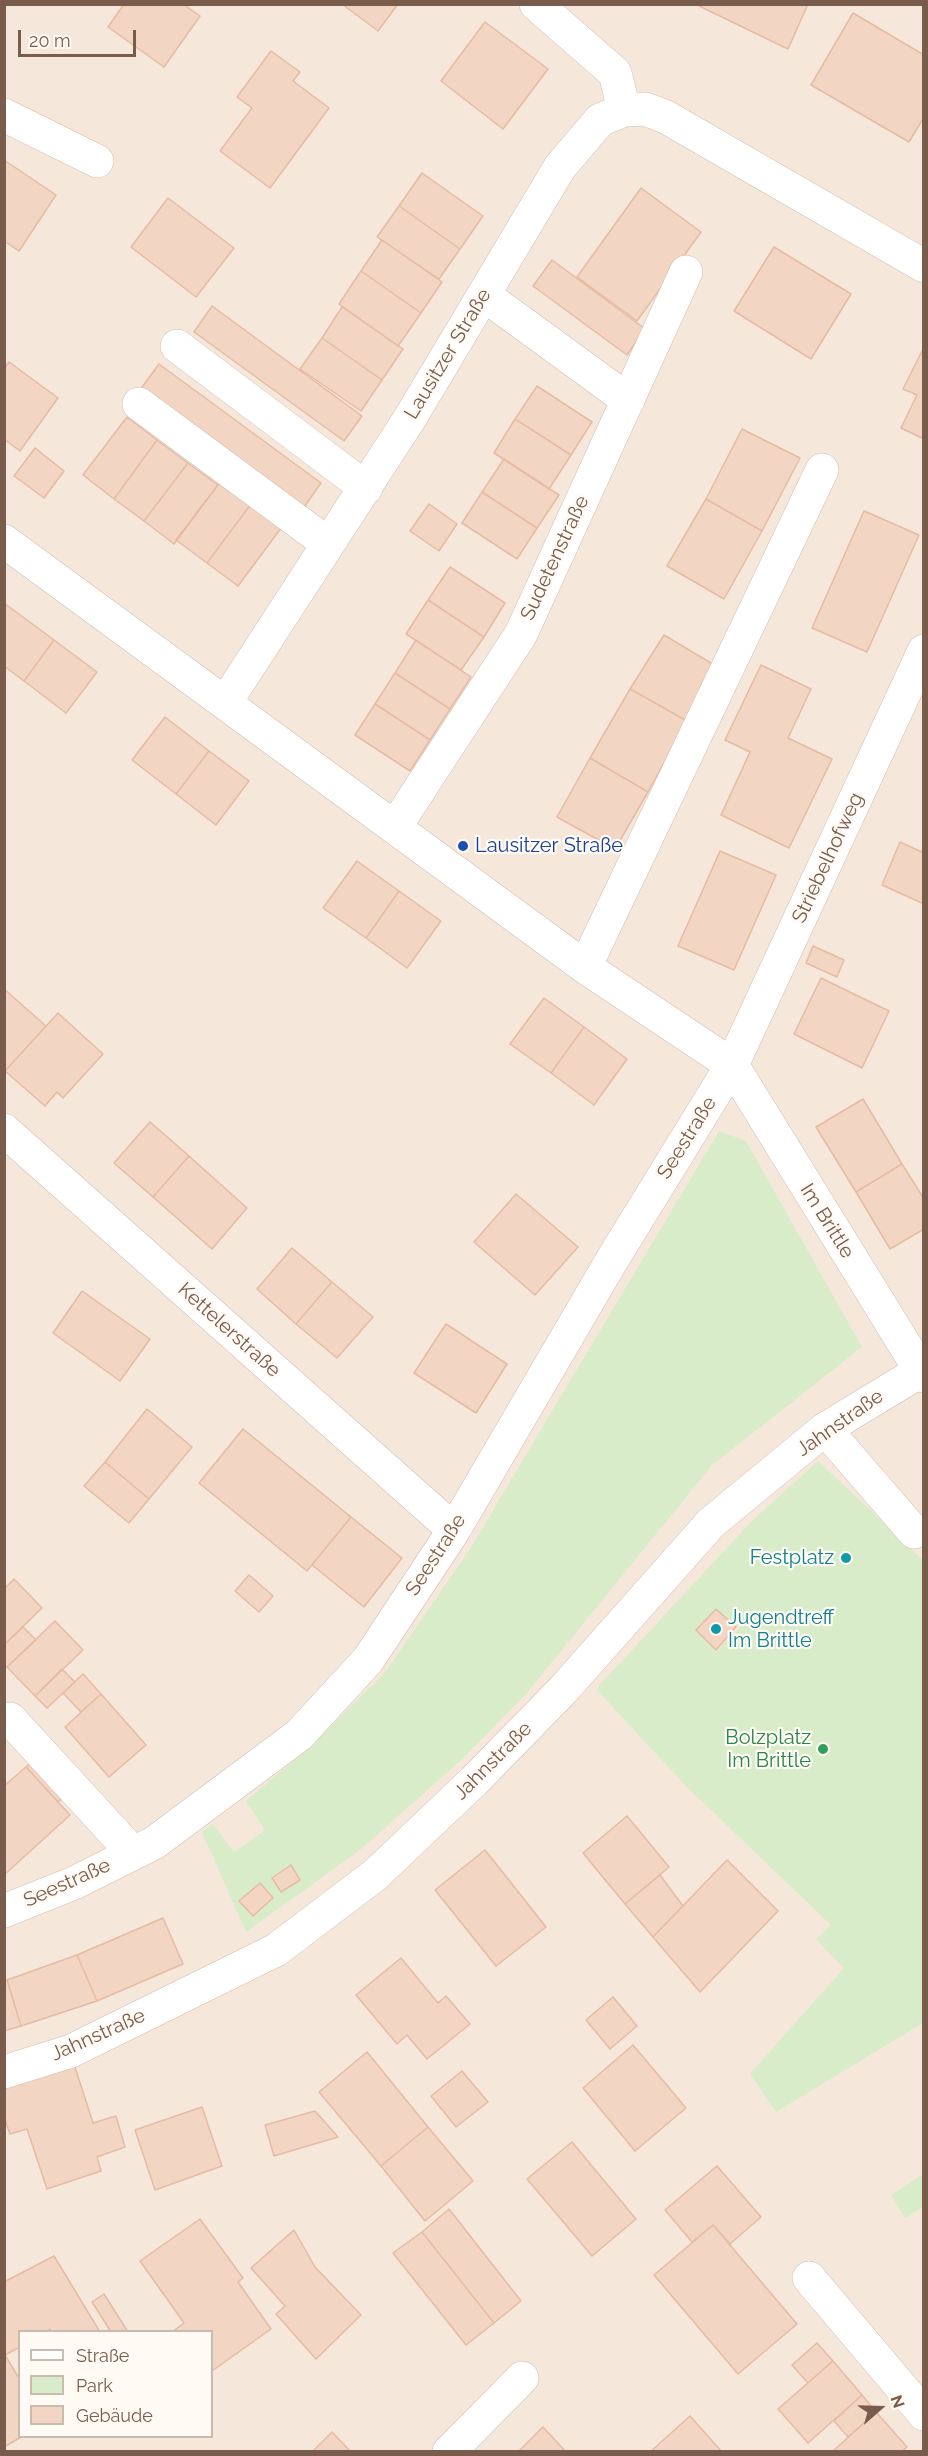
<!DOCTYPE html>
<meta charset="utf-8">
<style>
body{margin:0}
#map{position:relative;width:928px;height:2456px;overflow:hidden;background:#fdf6ec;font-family:Raleway,sans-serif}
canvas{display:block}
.frame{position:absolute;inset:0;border:6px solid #7a5c4d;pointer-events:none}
.legend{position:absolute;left:18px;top:2330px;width:195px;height:108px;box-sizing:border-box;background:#fffaf3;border:2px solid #cabbb1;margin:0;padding:8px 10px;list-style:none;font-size:18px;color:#7a5c4d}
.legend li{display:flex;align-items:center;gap:12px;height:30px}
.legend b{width:30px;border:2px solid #cabbb1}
.north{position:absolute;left:850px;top:2378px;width:60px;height:60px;-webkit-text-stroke:4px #fffaf3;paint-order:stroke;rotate:70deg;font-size:16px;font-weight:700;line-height:24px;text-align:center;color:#7a5c4d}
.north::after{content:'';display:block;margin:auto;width:21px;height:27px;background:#7a5c4d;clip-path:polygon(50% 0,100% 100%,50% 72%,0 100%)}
.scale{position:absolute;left:18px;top:30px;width:118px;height:27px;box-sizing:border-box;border:3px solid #7a5c4d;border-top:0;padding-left:8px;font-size:18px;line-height:21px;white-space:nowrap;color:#7a5c4d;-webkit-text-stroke:4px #fffaf3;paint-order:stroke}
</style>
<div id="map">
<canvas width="928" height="2456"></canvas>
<div class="frame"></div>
<ul class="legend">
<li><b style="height:8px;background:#fff"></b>Straße</li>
<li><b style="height:16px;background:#d8ecc9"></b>Park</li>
<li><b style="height:16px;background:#f3d5c3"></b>Gebäude</li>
</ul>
<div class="north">N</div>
<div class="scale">20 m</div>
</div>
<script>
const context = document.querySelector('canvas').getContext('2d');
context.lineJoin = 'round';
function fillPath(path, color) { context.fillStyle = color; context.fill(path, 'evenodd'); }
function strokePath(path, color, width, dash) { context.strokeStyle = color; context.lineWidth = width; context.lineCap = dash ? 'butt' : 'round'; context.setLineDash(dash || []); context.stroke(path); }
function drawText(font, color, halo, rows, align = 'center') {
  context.font = font + ' Raleway,sans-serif'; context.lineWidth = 4.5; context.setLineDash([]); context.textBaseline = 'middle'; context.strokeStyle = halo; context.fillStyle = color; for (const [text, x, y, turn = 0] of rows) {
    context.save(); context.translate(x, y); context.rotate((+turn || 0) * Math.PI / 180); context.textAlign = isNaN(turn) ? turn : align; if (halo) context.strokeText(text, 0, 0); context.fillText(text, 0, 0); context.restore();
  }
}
const residential = new Path2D(`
 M5,5H923V2451L5,2452ZM20,2332H212V2436H20Z`);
const green = new Path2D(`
 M719,1131L746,1141L862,1347L712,1465L526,1694L461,1760L361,1849L246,1932L202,1832L213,1824L234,1852L265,1830L246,1801L304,1752L384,1674L470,1549Z
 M818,1461L923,1560V2023L776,2112L750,2074L844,1968L816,1939L831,1925L687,1787L596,1689L752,1521ZM715,1609L736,1627L747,1620L711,1657L716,1650L696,1630Z
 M923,2174V2207L905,2218L891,2195Z`);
const building = new Path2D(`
 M124,4H183L200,16L164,67L108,27Z
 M342,4H398L378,31Z
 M695,4H808L788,49Z
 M853,13L924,55V117L909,142L811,85Z
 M485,22L548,69L503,129L441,81Z
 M271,51L300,72L293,81L329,108L270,188L220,151L252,108L237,97Z
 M4,160L56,195L19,251L4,241Z
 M422,173L483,216L460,249L399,206Z
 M641,188L701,232L637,321L577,277Z
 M168,198L234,248L196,297L131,247Z
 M399,206L460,249L439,279L377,237Z
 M382,240L442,282L421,313L361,271Z
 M774,247L851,294L811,359L734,311Z
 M552,260L645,329L627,355L533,286Z
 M361,271L421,313L398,346L339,304Z
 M212,306L362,416L344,441L194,332Z
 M342,307L403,349L382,380L322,338Z
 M322,338L382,380L361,411L300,369Z
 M922,351L924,352V439L901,428L917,395L903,389Z
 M9,362L58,398L20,451L4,439V369Z
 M159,364L321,483L302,510L140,390Z
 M537,386L592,422L571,455L515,419Z
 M127,417L157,440L114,499L83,475Z
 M515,419L571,455L549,489L494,453Z
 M742,429L800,458L762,531L706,499Z
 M157,440L188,463L144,521L114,499Z
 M35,448L64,471L44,498L14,476Z
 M504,459L559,495L537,528L482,492Z
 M188,463L218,485L174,544L144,521Z
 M220,482L251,504L207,563L176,540Z
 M482,492L537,528L517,559L462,523Z
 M706,499L762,531L724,599L667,566Z
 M251,504L282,527L238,586L207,563Z
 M429,504L457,524L439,551L410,531Z
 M864,511L919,535L867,652L812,628Z
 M450,567L505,603L484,637L428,600Z
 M428,600L484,637L461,670L406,634Z
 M4,603L54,640L24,681L4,666Z
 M664,635L716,666L687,721L630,689Z
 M54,640L97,672L66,713L24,681Z
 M416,640L471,677L450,709L395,673Z
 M761,665L811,689L788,738L832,759L789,848L721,815L750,752L725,740Z
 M395,673L450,709L430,740L375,704Z
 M630,689L687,721L648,792L590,758Z
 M375,704L430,740L410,771L355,735Z
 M165,717L209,751L176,794L132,760Z
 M209,751L249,781L216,825L176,794Z
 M590,758L648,792L615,849L557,817Z
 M900,842L924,853V904L882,885Z
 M720,851L776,875L734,970L678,946Z
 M357,861L399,891L366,938L323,908Z
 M399,891L441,921L407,968L366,938Z
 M813,946L844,960L837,977L806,963Z
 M821,978L889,1011L862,1068L794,1034Z
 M4,989L46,1026L5,1071L4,1070Z
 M544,998L584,1027L551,1073L510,1044Z
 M58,1013L103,1054L63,1098L57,1092L45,1106L5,1071Z
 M584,1027L627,1059L594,1105L551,1073Z
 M863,1099L902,1164L856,1192L816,1127Z
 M150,1122L189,1156L153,1197L114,1163Z
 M189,1156L247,1208L212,1249L153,1197Z
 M902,1164L924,1199V1229L890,1249L856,1192Z
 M516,1194L578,1247L535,1295L474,1242Z
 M292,1248L332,1282L296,1324L257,1289Z
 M332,1282L373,1317L337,1358L296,1324Z
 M82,1291L150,1339L120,1381L53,1333Z
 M446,1324L507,1364L476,1413L414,1373Z
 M147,1409L192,1447L149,1499L105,1462Z
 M243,1429L351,1517L307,1571L199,1483Z
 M105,1462L149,1499L129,1523L84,1486Z
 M351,1517L402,1558L364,1607L312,1565Z
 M249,1575L273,1596L259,1612L235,1591Z
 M14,1579L42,1608L4,1645V1589Z
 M716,1609L736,1627L716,1650L696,1630Z
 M55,1621L83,1650L35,1696L7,1667Z
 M23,1627L36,1640L7,1667L4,1664V1645Z
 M62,1669L75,1682L47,1708L35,1696Z
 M83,1674L101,1694L81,1712L63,1693Z
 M101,1694L146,1745L109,1777L65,1727Z
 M37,1757L69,1792L58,1802L26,1767Z
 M26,1767L70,1815L4,1875V1786Z
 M627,1816L669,1867L625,1904L583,1853Z
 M485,1850L546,1927L496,1966L435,1890Z
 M727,1860L778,1911L700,1992L653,1937Z
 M291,1865L300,1880L281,1892L272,1878Z
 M660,1875L683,1906L653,1937L625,1904Z
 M260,1883L273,1898L253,1916L239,1901Z
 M163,1918L183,1964L97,2001L77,1955Z
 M77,1955L97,2001L21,2026L7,1980Z
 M401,1958L438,2003L446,1996L470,2024L427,2059L407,2035L397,2044L356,1995Z
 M4,1980H7L21,2026L4,2031Z
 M613,1997L637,2026L610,2049L586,2020Z
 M633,2045L686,2108L635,2151L583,2088Z
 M367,2052L428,2127L381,2166L319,2092Z
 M74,2064L93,2123L116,2116L125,2147L97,2157L101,2171L47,2189L27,2129L10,2134L4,2117V2086Z
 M462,2071L488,2102L456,2127L431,2096Z
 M202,2107L222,2166L155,2190L135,2130Z
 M315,2111L338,2137L274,2156L265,2125Z
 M428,2127L473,2181L425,2221L381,2166Z
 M572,2142L636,2219L592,2256L527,2179Z
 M717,2166L761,2217L730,2244L713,2225L692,2242L665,2210Z
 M449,2209L521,2301L494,2323L422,2232Z
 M200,2219L243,2278L238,2282L271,2329L212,2371V2332H172L184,2323L140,2261Z
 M713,2225L797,2324L738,2374L654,2275Z
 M294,2230L315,2267L361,2315L316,2359L276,2314L285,2306L251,2268Z
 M422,2232L494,2323L466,2345L393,2253Z
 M54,2256L100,2332H51L50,2329L46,2332H20V2347L5,2355L20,2380V2436H23L4,2447V2282Z
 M104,2294L128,2332H111L92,2302Z
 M817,2343L833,2361L808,2383L792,2365Z
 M833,2361L862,2395L808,2443L778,2409Z
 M862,2395L876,2412L848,2437L834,2421Z
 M876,2412L907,2447L901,2452H832Z
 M690,2416L722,2452H650Z
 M543,2427L566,2452H518Z
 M332,2432L351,2452H312Z`);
const minor = new Path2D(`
 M536,4L615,73L624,110
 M4,115L97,161
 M484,295L628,400
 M177,346L366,488
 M139,404L327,543
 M4,541L585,967L732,1065L924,1376
 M225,703L410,418L560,167L600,120L624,110L645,109L666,117L924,266
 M395,827L521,634L686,272
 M585,967L822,470
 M4,1130L454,1530
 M825,1429L914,1532
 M10,1719L133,1853
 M4,1911L74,1883L154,1843L299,1735L368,1660L454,1530L612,1260L732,1065L924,651
 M4,2072L71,2051L276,1950L375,1875L474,1781L563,1690L711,1523L825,1429L924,1369
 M809,2278L924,2414
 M449,2452L522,2378`);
const markers = [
 [463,846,6,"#1a4fb4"],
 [846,1558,6,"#0f9aa8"],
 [716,1629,6,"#0f9aa8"],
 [823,1749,6,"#2e9e5b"]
];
const streetNames = [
 ["Lausitzer Straße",448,354,-59],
 ["Sudetenstraße",555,558,-65],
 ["Striebelhofweg",828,858,-65],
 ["Seestraße",687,1138,-58],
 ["Im Brittle",827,1221,58],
 ["Kettelerstraße",229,1330,42],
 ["Jahnstraße",840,1423,-35],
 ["Seestraße",436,1555,-57],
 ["Jahnstraße",493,1761,-45],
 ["Seestraße",67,1883,-24],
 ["Jahnstraße",98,2035,-24]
];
const transitNames = [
 ["Lausitzer Straße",475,846]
];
const cultureNames = [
 ["Festplatz",834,1558],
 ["Jugendtreff",728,1618,"left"],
 ["Im Brittle",728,1641,"left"]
];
const leisureNames = [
 ["Bolzplatz",811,1738],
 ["Im Brittle",811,1761]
];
fillPath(residential, '#f5e8da');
fillPath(green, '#d8ecc9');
fillPath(building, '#f3d5c3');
strokePath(building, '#e6bba3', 1.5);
strokePath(minor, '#d1beb0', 34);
strokePath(minor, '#fff', 33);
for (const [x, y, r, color] of markers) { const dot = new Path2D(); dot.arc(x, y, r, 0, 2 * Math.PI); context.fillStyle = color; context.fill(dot); strokePath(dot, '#fffaf3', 2); }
drawText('20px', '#7a5c4d', '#fffaf3', streetNames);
drawText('20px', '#164399', '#fffaf3', transitNames, 'left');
drawText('20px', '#0d838f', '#fffaf3', cultureNames, 'right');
drawText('20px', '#27864d', '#fffaf3', leisureNames, 'right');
</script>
